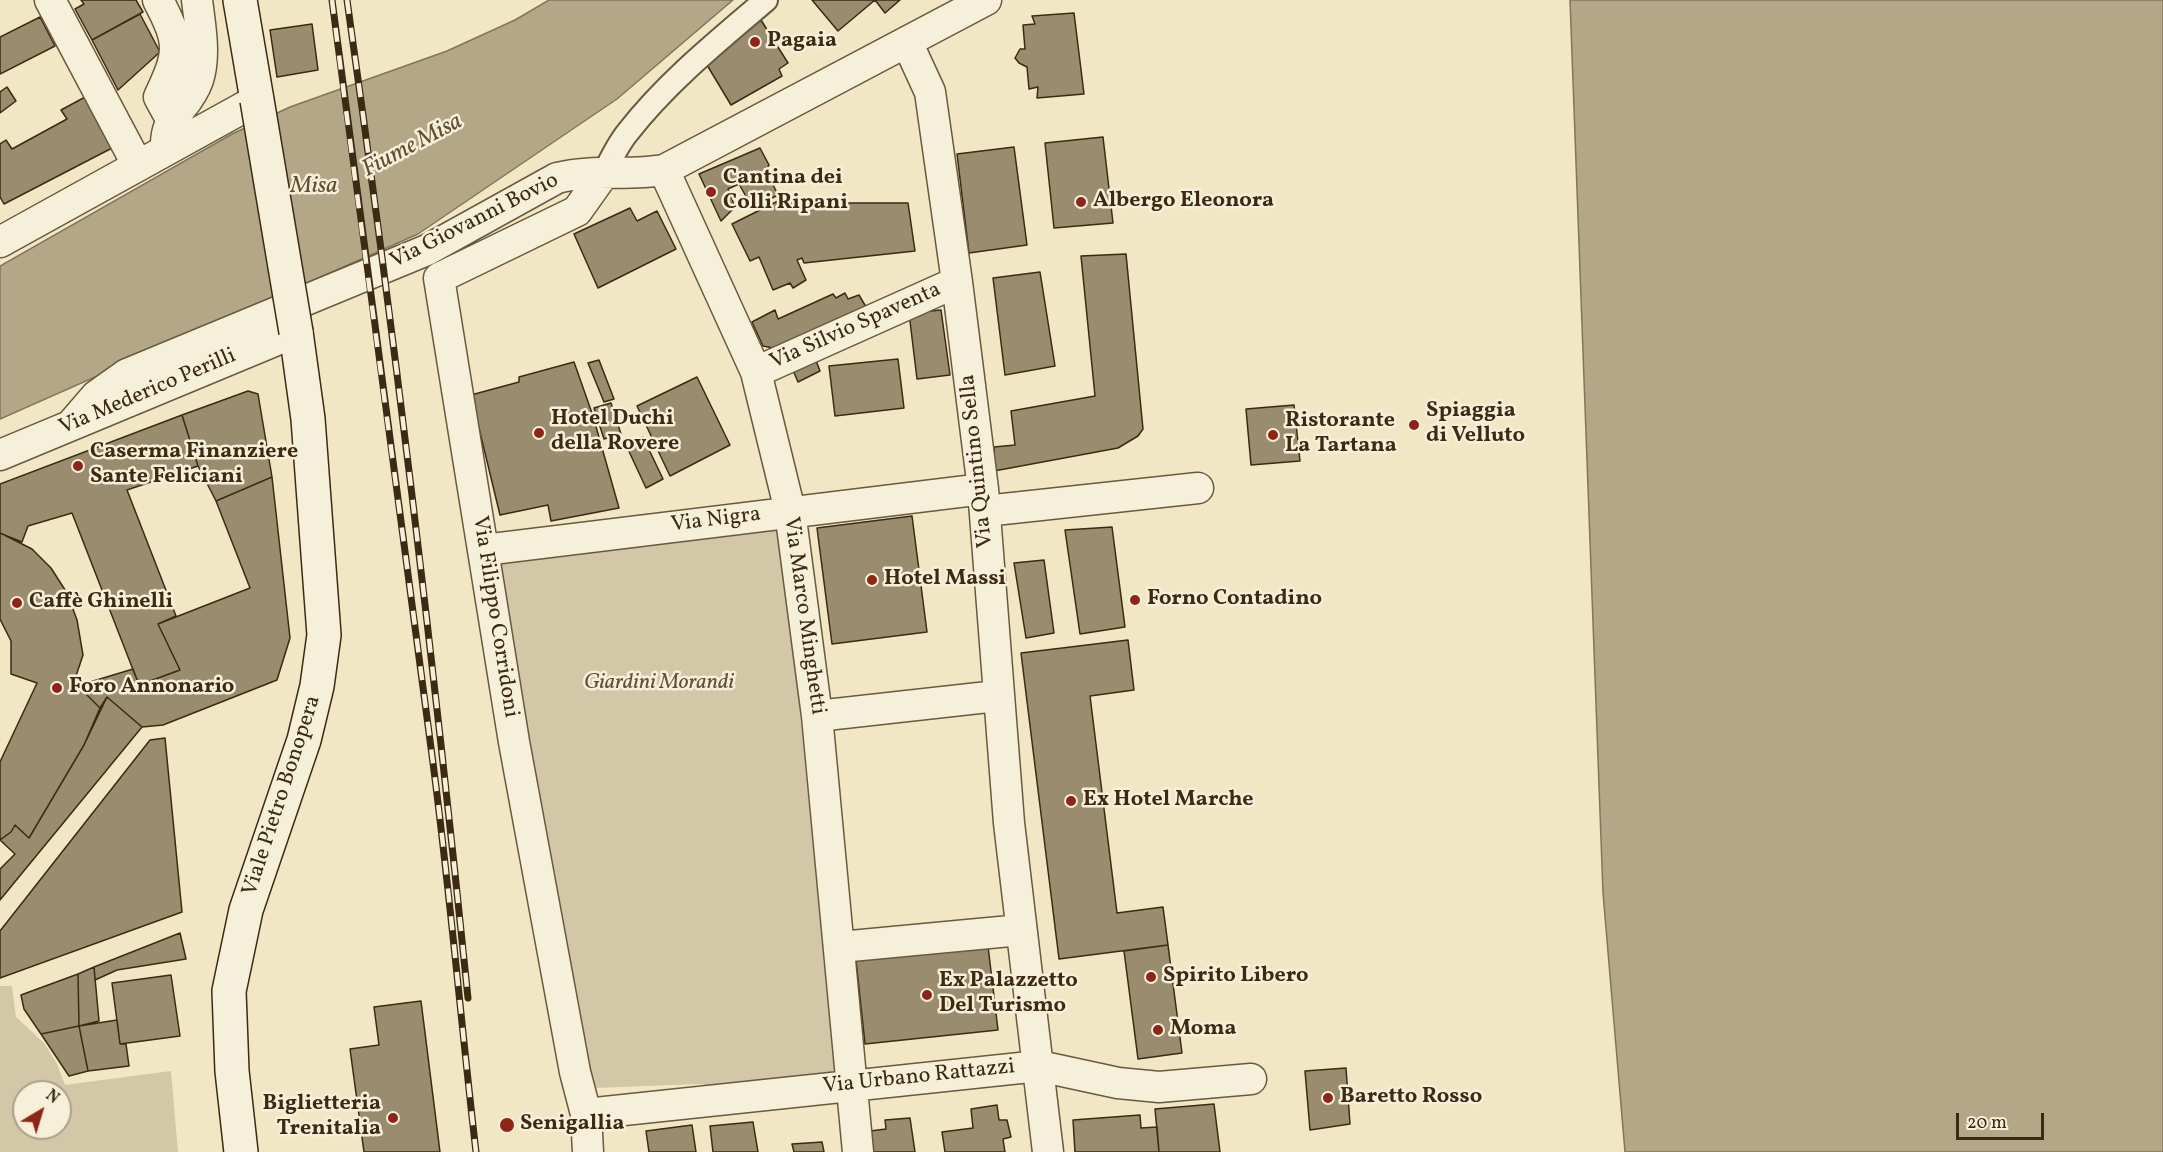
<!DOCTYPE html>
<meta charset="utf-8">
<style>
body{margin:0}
#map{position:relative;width:2163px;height:1152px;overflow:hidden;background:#f1e7c4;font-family:Vollkorn,serif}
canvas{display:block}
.north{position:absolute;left:12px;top:1080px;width:60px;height:60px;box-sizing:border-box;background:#f6efd9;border:2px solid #aca08a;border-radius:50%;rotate:38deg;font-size:16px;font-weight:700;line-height:24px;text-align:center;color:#3c2a13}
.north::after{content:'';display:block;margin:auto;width:21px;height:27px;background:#8f2418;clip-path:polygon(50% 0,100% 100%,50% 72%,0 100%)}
.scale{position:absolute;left:1956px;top:1113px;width:88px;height:27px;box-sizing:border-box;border:3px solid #3c2a13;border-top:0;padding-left:8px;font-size:18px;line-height:21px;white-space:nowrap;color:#3c2a13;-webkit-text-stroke:4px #f6efd9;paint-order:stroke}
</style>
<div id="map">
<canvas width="2163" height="1152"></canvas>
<div class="north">N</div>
<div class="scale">20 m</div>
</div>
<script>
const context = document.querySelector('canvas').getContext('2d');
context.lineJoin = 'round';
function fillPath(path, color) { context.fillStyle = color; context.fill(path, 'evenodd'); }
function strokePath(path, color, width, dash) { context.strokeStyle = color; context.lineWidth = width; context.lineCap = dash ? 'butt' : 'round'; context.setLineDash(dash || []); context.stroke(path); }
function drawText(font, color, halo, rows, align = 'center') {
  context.font = font + ' Vollkorn,serif'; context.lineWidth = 5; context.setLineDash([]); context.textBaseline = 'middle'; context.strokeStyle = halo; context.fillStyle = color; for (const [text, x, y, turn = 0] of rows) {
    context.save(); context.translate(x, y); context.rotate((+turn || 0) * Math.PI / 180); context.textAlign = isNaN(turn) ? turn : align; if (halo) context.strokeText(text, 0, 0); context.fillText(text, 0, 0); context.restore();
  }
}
const green = new Path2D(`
 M782,523L835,1080L720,1083L712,1086L699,1084L594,1088L496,560Z
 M0,986H12L16,1017L44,1043L57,1064L65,1085L171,1071L178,1152H0ZM24,1092H60V1128H24Z`);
const water = new Path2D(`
 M549,0H733L617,99L418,234L0,419V266L232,134L290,107L447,51L515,20Z
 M1570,0H2163V1152H1625L1603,893Z`);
const building = new Path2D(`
 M81,0H136L143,12L92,40L75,9L84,4Z
 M812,0H900L885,13L875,0L838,31Z
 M1074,13L1084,94L1037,98L1038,87L1029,89L1027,67L1019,63L1015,58L1020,49H1025L1023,25L1035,24L1032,16Z
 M140,14L160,52L118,90L92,40Z
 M40,17L55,46L0,74V37Z
 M761,20L788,63L779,69L782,76L731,105L707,65Z
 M312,24L318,70L277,77L270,30Z
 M7,87L16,101L0,113V92Z
 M87,96L114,147L4,204L0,197V144L6,140L12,149L67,119L61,110Z
 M1103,137L1113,223L1054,228L1045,143Z
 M1014,147L1027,245L969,253L957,154Z
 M760,148L769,165L766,170L778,195L759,205L755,197L748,200L739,184L728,189L735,207L721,221L699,174Z
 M780,200L783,207L792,203L796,209L846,203H908L915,251L804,263L802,258L797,260L806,280L793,288L790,283L773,290L759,257L750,261L732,224Z
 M630,208L637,221L657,211L676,249L598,288L574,234Z
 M1126,254L1143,429L1138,436L1118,448L994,471V447L1015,445L1011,411L1095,396L1081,256Z
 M1040,272L1055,366L1005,375L993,278Z
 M845,293L848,299L859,295L866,307L773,348L763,346L752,322L775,310L778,319L833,294L836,298Z
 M941,310L950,375L917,379L909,313Z
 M815,358L820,371L798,382L792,368Z
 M898,359L904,408L835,416L829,366Z
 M599,360L614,399L604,402L588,363Z
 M574,362L593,416L619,508L551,521L548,505L500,515L471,395L519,382V377Z
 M697,377L730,445L670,476L637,406Z
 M248,391L258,394L272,477L216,501L198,466L182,415Z
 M611,403L621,434L604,439L594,408Z
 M1294,405L1300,461L1251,465L1246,409Z
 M182,415L198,466L127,490L176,616L158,624L180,670L139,685L72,513L28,526L22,542L2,534L0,533V484Z
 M643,437L663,479L646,488L626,445Z
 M272,477L290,638L277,680L163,725L142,727L107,697L100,708L84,692L90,682L133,669L139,685L180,670L158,624L250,588L216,501Z
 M912,516L927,632L832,644L817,528Z
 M1112,527L1125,627L1080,634L1065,530Z
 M0,533L32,549L51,568L67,593L77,620L83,655L74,682L100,708L84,745L29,838L15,825L11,832L0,840V762L37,683L11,674V641L0,619Z
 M1044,560L1054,633L1026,638L1014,563Z
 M1128,640L1134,690L1090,696L1117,913L1163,907L1168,945L1059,959L1021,653Z
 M107,697L142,727L0,900V869L15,854L0,840L11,832L15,825L29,838L84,745Z
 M165,738L182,912L0,978V931L150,740Z
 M180,933L186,959L117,970L95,980L94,967Z
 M1168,945L1182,1053L1138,1059L1124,951Z
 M988,946L998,1030L865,1044L856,960Z
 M94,967L99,1021L79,1026L78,974Z
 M78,974L79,1026L41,1034L24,1009L21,995Z
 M171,975L180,1036L120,1044L112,983Z
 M421,1001L440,1152H364L350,1049L379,1045L374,1007Z
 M117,1020L120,1044H126L129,1066L88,1071L79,1026Z
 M79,1026L88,1071L69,1076L41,1034Z
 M1346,1068L1350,1124L1310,1130L1305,1071Z
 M1214,1104L1220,1152H1159L1155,1109Z
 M997,1105L999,1120H1007L1011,1137L1003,1139L1005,1152H945L942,1132L973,1128L971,1109Z
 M1140,1115L1141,1128L1157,1127L1159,1152H1075L1073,1120Z
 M910,1118L915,1152H873L870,1131L886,1129L885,1120Z
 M753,1122L758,1152H713L710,1126Z
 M692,1125L696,1152H649L646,1131Z
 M822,1142L824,1152H794L792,1144Z`);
const pedestrian = new Path2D(`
 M604,173C611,159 618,144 628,132C667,82 718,41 766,0`);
const minor = new Path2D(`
 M50,0L138,166
 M158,0C181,44 180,52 159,97L171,119
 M907,42L930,92L957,282L983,489L1009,823L1048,1152
 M166,150C164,114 187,111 198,80C206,55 200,25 197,0
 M664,170L756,372L790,511L817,716L858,1152
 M0,242L257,100
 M756,372L957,282
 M71,425L96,396L127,374L427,250L557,178C593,169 628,176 664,170L986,0
 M0,455L296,332
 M985,511L1198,488
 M484,550L983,489
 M817,716L997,696
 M840,947L1021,930
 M586,1114L1039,1066L1118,1083L1159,1087L1251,1079
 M588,1152L586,1114L575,1072L514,742L439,278L577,211L604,173`);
const secondary = new Path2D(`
 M240,0L257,100
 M241,1152L232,1071L229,991L246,910L304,740L317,686L324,635L308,419L296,332`);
const rail = new Path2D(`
 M332,0C364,255 400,509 433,763C450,893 461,1023 476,1152
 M347,0C394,332 434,664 468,998`);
const secondaryBridge = new Path2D(`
 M257,100L296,332`);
const markers = [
 [755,42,6,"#8f2418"],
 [711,192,6,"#8f2418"],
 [1081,202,6,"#8f2418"],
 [1414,425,6,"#8f2418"],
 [539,433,6,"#8f2418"],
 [1273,435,6,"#8f2418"],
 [78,466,6,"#8f2418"],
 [872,580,6,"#8f2418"],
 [1135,600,6,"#8f2418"],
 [17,603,6,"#8f2418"],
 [57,688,6,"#8f2418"],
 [1071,801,6,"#8f2418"],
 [1151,977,6,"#8f2418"],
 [927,995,6,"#8f2418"],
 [1158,1030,6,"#8f2418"],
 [1328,1098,6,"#8f2418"],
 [393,1118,6,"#8f2418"],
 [507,1125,8,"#8f2418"]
];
const poiNames = [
 ["Pagaia",767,42],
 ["Cantina dei",723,179],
 ["Colli Ripani",723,204],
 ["Albergo Eleonora",1093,202],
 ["Spiaggia",1426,412],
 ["di Velluto",1426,437],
 ["Hotel Duchi",551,420],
 ["della Rovere",551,445],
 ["Ristorante",1285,422],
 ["La Tartana",1285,447],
 ["Caserma Finanziere",90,453],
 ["Sante Feliciani",90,478],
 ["Hotel Massi",884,580],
 ["Forno Contadino",1147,600],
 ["Caffè Ghinelli",29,603],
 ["Foro Annonario",69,688],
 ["Ex Hotel Marche",1083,801],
 ["Spirito Libero",1163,977],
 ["Ex Palazzetto",939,982],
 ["Del Turismo",939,1007],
 ["Moma",1170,1030],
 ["Baretto Rosso",1340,1098],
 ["Biglietteria",381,1105,"right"],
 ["Trenitalia",381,1130,"right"],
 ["Senigallia",520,1125]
];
const streetNames = [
 ["Via Giovanni Bovio",475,222,-27],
 ["Via Silvio Spaventa",856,327,-24],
 ["Via Mederico Perilli",148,393,-23],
 ["Via Quintino Sella",978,461,-96],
 ["Via Nigra",716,521,-7],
 ["Via Marco Minghetti",803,616,82],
 ["Via Filippo Corridoni",494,617,81],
 ["Viale Pietro Bonopera",283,796,-72],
 ["Via Urbano Rattazzi",919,1078,-6]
];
const parkNames = [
 ["Giardini Morandi",659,684]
];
const waterNames = [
 ["Fiume Misa",413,147,-28],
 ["Misa",314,188]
];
fillPath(green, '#d2c7a6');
fillPath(water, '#b3a788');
strokePath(water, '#837559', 1.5);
fillPath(building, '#9a8c6f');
strokePath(building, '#3c2a13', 1.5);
strokePath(pedestrian, '#69593f', 26);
strokePath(minor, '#69593f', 33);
strokePath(secondary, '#3c2a13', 36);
strokePath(pedestrian, '#f6efd9', 22);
strokePath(minor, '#f6efd9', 30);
strokePath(secondary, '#f6efd9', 33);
strokePath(rail, '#3c2a13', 7);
strokePath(rail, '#f6efd9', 4.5, [14]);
strokePath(secondaryBridge, '#3c2a13', 36, []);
strokePath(secondaryBridge, '#f6efd9', 33);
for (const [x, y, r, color] of markers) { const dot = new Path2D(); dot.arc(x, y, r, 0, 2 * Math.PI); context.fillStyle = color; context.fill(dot); strokePath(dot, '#f6efd9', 2); }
drawText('bold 22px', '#3c2a13', '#f6efd9', poiNames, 'left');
drawText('22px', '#3c2a13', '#f6efd9', streetNames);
drawText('italic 22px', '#625138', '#f6efd9', parkNames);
drawText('italic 24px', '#605036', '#f6efd9', waterNames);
</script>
